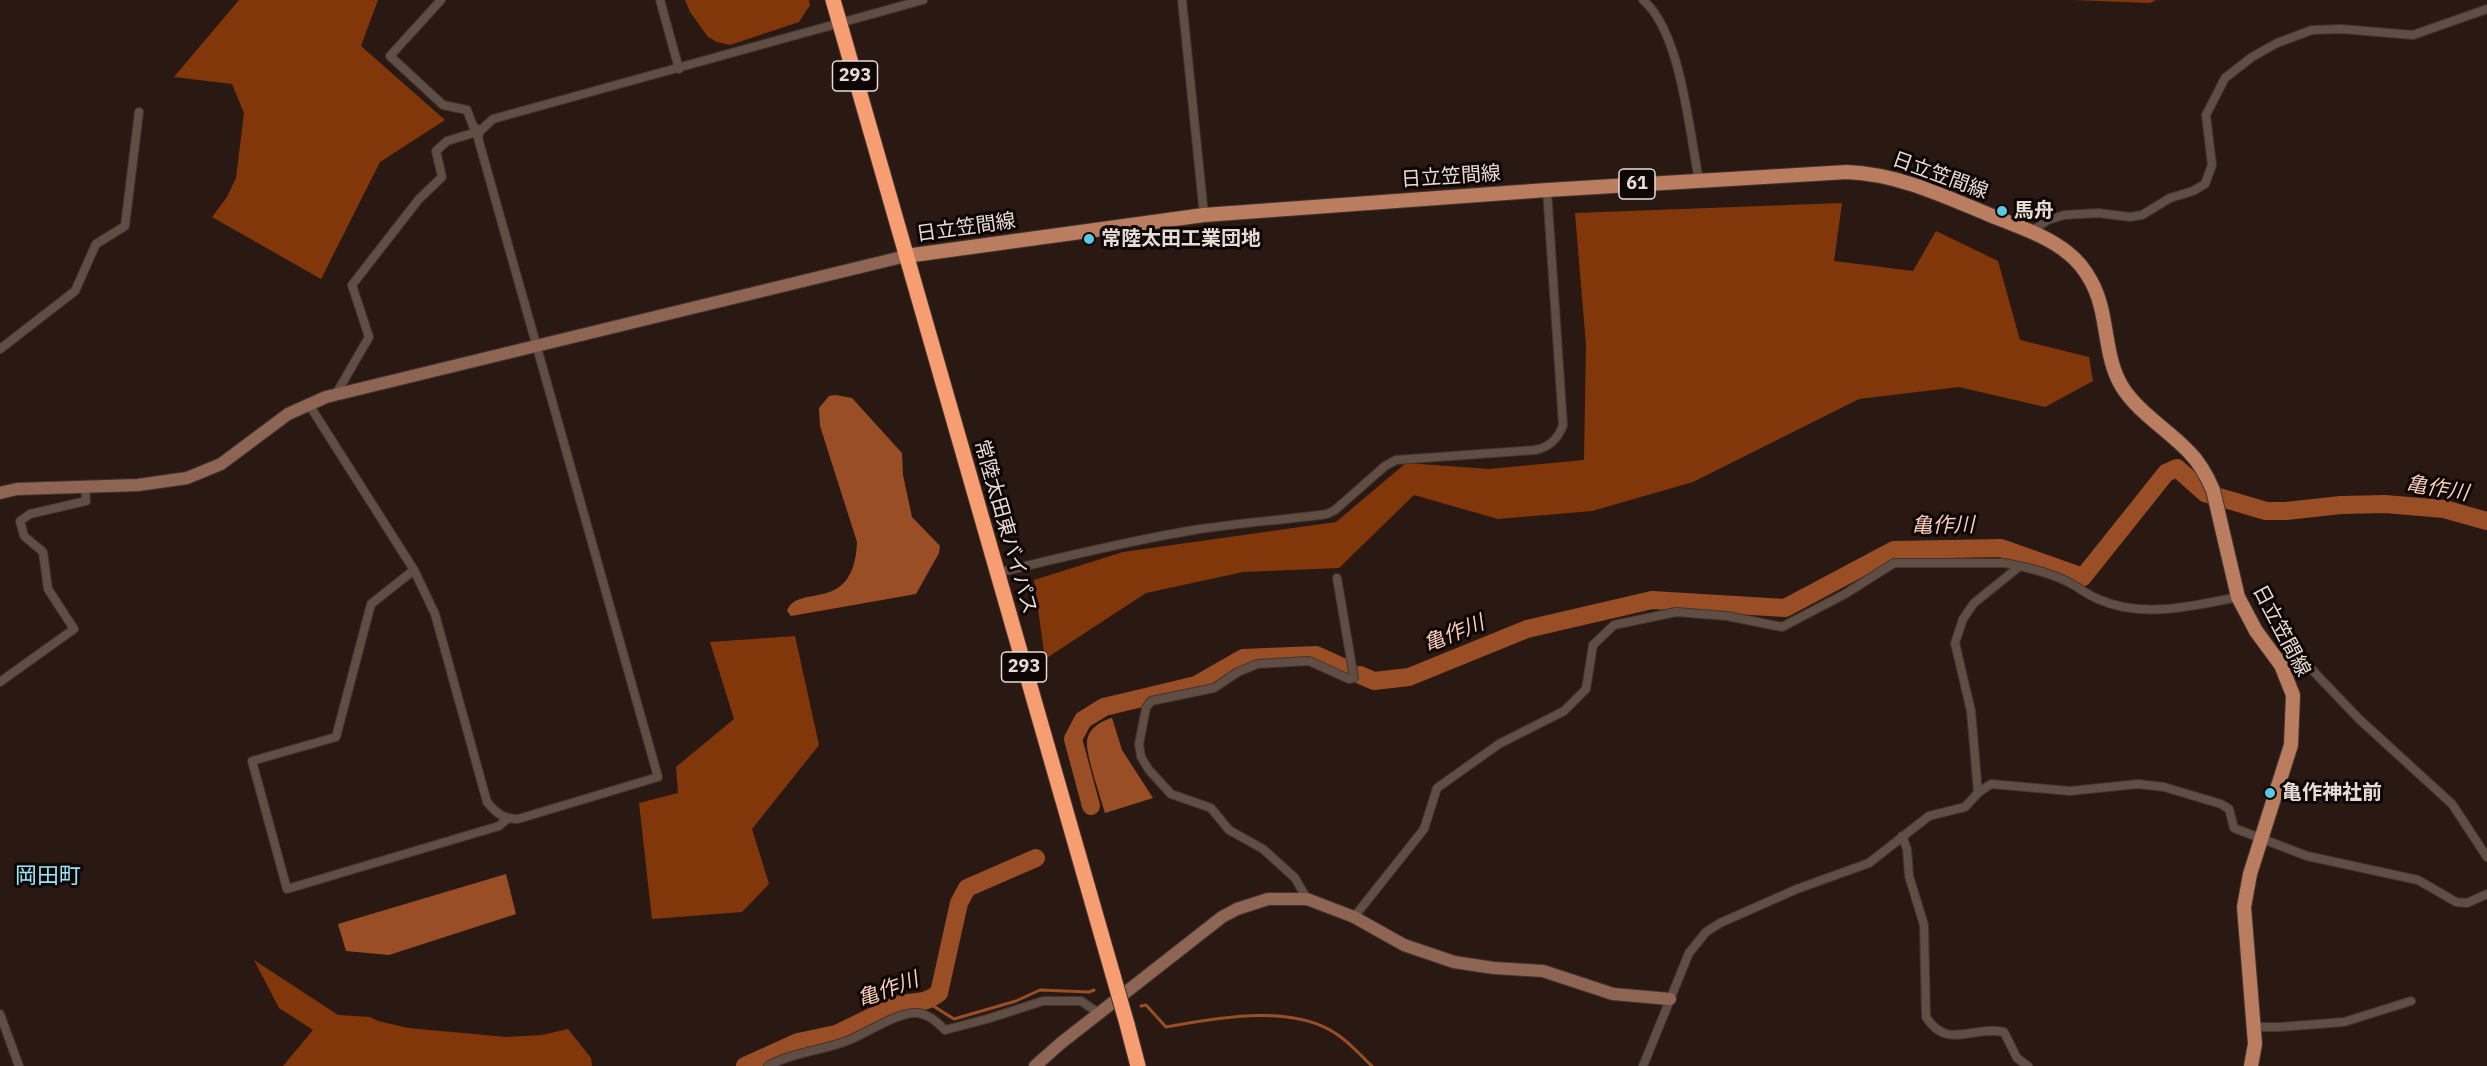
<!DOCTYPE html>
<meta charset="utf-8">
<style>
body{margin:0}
canvas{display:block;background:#2a1912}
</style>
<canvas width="2487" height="1066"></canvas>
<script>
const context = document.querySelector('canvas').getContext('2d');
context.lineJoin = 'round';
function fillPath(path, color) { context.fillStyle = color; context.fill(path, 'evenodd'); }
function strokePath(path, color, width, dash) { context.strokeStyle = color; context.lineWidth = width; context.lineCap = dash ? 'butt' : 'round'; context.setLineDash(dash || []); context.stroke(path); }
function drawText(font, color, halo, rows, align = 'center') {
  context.font = font + ' "IBM Plex Sans","Noto Sans JP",sans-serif'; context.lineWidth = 6; context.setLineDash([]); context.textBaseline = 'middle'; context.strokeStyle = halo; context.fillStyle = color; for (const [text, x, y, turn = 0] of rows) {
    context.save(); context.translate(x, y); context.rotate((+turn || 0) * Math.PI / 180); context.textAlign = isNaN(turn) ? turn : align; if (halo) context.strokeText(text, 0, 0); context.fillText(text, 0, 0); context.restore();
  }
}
const forest = new Path2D(`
 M239,0H378L361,46L445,120L380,162L321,279L212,217L227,197L236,178L244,113L232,84L174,77Z
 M685,0H809L810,5L799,22L730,45L717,42L708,37L690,12Z
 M2073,0H2156L2150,3Z
 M1842,203L1834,261L1913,271L1936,231L1998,261L2020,340L2089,357L2093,381L2045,407L1959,387L1859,399L1693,482L1592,511L1498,519L1414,495L1339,568L1243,572L1146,593L1045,659L1034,580L1123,552L1336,522L1406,463L1489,469L1584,460L1586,345L1575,213Z
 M795,636L819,745L752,829L769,884L742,912L652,919L639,803L678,793L676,767L734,719L710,642Z
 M254,960L338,1015L370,1017L378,1021L408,1028L506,1037L542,1035L568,1029L591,1058L592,1066H283L313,1030L279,1008Z`);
const water = new Path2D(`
 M836,395L852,398L902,453L903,475L912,517L940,546L939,553L916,594L791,616L787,611C798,582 854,616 857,542L820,426L819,408L829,396Z
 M1112,718L1122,750L1153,798L1105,813C1101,799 1086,754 1087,743C1087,729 1101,721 1112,718Z
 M506,874L516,914L389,955L346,951L338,924Z`);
const stream = new Path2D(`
 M927,1002L954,1019L1016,1001L1040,990L1089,992L1094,990
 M1141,1006L1146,1005L1166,1027C1217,1018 1293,1003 1338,1035C1350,1043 1361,1056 1372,1066`);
const river = new Path2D(`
 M1360,675L1374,681L1409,677L1527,629L1652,600L1785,608L1894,550L2001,548L2083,577L2166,473L2177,468L2205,493L2266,511H2286L2341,505L2385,504L2444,509L2487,521
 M1091,806L1073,739L1083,720L1104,707L1196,685L1243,658L1316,655L1349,670
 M745,1066L798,1042L836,1034L894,1006C914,999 920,1007 939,993L959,903L967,888L1036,858`);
const street = new Path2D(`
 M441,0L390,56L443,105L467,110L473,126L480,131
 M660,0L679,69
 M1182,0L1204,215
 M1643,0C1681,32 1689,131 1699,180
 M2030,232L2048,220L2064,215L2098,213L2130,217L2142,215L2170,198L2193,191L2205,184L2212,165L2206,115L2225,78L2252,57L2277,43L2312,30L2341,29L2413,35L2487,9
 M0,349L75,291L96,244L125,226L139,112
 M336,394L369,337L352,285L419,199L442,177L436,151L447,141L480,131L493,119L923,0
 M308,403L414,570L435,614L487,802C496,813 503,819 518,819L658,777L478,138L480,131
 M414,570L371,604L336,737L252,761L287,889L499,826L507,819
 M997,573C1062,557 1128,541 1194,530C1238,523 1283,520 1327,514L1335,510L1385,466L1396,460L1535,450C1550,447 1558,439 1563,425L1547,190
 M2281,665L2297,654L2359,719L2452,804L2487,857
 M0,682L74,629L48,589L43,552L24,536L20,521L30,514L86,501L85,486
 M1978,793L1971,711L1955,643L1963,619L1974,603L2020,566
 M1902,836L1907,849L1909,876L1924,925L1926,1017C1948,1051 1971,1025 2004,1032L2017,1058L2028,1066
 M1307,899L1295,878L1263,849L1229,830L1211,808L1171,794L1149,770L1141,757L1139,744L1146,708L1151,701L1214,688L1238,672L1257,664L1309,661L1349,679L1354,678L1337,578
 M1354,917L1424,829L1437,788L1499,744L1564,711L1586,689L1593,645L1614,625L1676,612L1727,616L1782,627L1845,594L1894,563H2004C2027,567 2049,572 2070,583C2079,588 2088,595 2098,599C2142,619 2192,606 2238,597
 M0,1014L19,1066
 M2254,1027H2280L2344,1022L2411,1001
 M768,1066C791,1053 819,1051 844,1042C863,1036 897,1011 918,1013C930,1015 937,1022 945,1030L987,1019L1043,1001H1081L1100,1014
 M1643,1066L1689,953L1706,932L1720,923L1797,889L1869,863L1929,816L1965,807L1978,793L1991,784L2070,791L2138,784L2164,787L2221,804L2229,809L2234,828L2307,856L2418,880L2456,902L2467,903L2487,894`);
const secondary = new Path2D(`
 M0,493L17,489L138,485L187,478L221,464L288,414L326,397L906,256
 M1035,1066L1061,1043L1222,917L1237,909L1268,899H1307L1354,917L1404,945L1454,962L1494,968L1543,971L1613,994L1670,999`);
const primary = new Path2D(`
 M906,256L1204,215L1547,190L1847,172C1898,174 1944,196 1990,215C2016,226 2046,235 2068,253C2077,260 2085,270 2091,281C2109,313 2103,354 2121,385C2137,412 2167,429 2189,452C2200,463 2207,476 2213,490L2238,597L2256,631L2281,665L2293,695L2291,745L2250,874L2244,907L2255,1044L2251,1066`);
const highway = new Path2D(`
 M833,0L1113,975
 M1127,1024L1138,1066`);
const highwayBridge = new Path2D(`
 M1113,975L1127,1024`);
const markers = [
 [2002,211,6,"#57c9e2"],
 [1089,239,6,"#57c9e2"],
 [2270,793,6,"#57c9e2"]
];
const shields = [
 [855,76,45],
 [1637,184,36],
 [1024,667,45]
];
const shieldNames = [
 ["293",855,76],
 ["61",1637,184],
 ["293",1024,667]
];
const streetNames = [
 ["日立笠間線",1940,176,20],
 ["日立笠間線",1451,177,-4],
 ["日立笠間線",966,228,-8],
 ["常陸太田東バイパス",1005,527,74],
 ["日立笠間線",2281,631,62]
];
const poiNames = [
 ["馬舟",2014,211],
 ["常陸太田工業団地",1101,239],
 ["亀作神社前",2282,793]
];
const waterNames = [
 ["亀作川",2437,489,9],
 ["亀作川",1943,526,-1],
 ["亀作川",1454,634,-22],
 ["亀作川",888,990,-20]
];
const quarterNames = [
 ["岡田町",48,877]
];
fillPath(forest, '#82370b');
fillPath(water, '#9a4e26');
strokePath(stream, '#9a4e26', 3);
strokePath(river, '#9a4e26', 18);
strokePath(street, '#413430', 10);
strokePath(secondary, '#413430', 14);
strokePath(primary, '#413430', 16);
strokePath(highway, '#413430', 17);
strokePath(street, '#604d44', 8);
strokePath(secondary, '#8d6552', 12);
strokePath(primary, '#ba7d60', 14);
strokePath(highway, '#f69d72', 15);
strokePath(highwayBridge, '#413430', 17, []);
strokePath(highwayBridge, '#f69d72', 15);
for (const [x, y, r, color] of markers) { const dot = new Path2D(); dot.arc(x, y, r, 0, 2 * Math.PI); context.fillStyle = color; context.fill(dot); strokePath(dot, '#0d0604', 2); }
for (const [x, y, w] of shields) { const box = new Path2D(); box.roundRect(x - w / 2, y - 15, w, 30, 4.5); context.fillStyle = '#0d0604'; context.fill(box); strokePath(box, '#e7dbd6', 1.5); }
drawText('bold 18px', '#e7dbd6', null, shieldNames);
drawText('20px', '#e7dbd6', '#0d0604', streetNames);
drawText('bold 20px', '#e7dbd6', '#0d0604', poiNames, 'left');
drawText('italic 21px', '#f8ccb7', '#0d0604', waterNames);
drawText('22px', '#98e6f8', '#0d0604', quarterNames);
</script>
